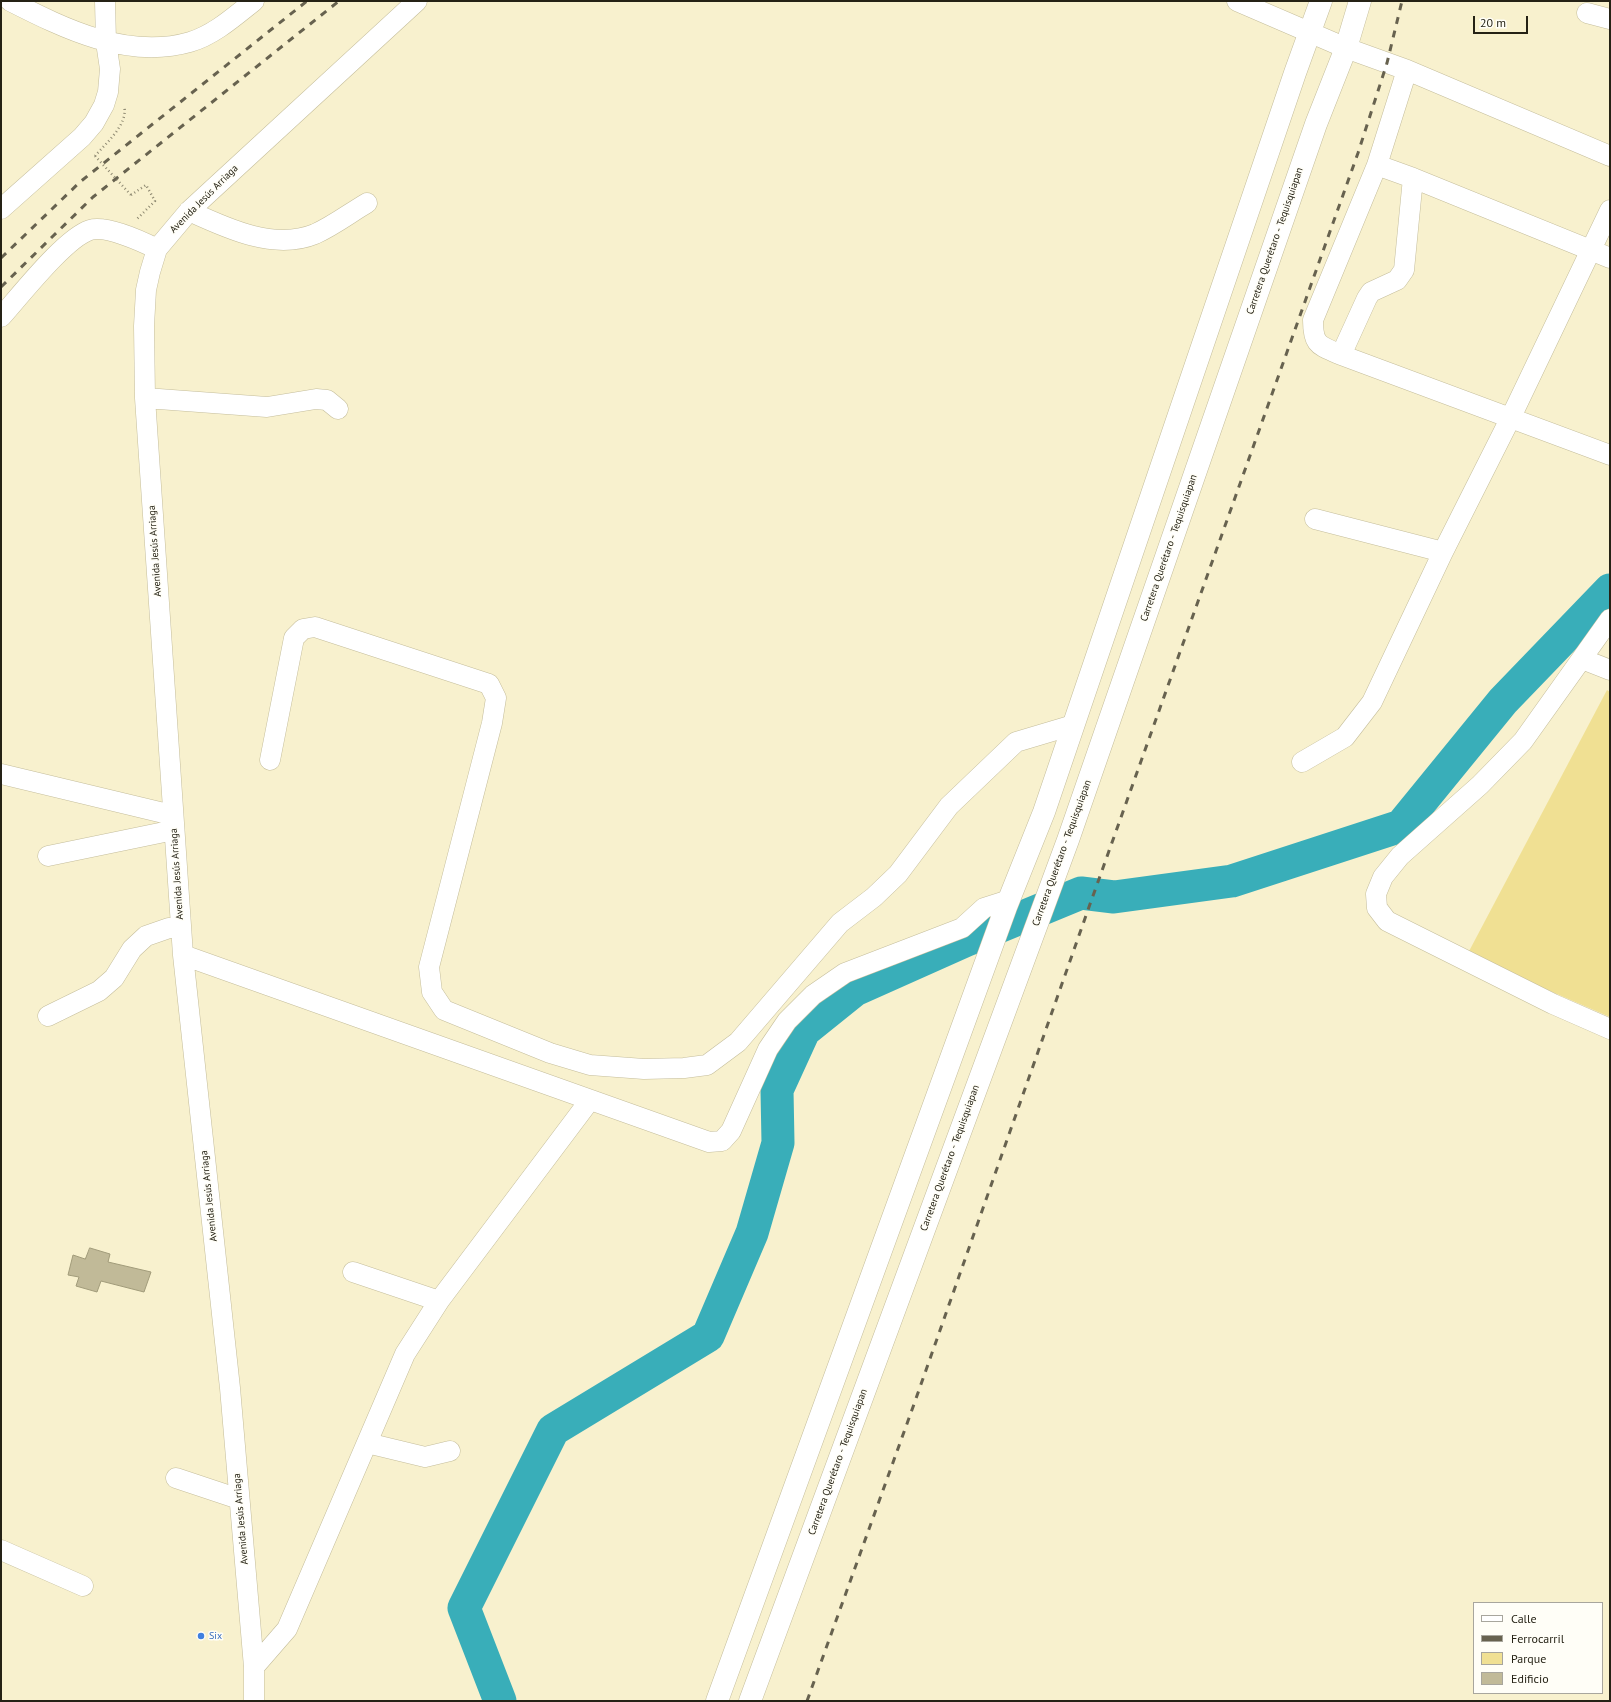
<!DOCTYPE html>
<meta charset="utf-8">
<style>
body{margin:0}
#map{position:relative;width:1611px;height:1702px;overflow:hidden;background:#f8f1ce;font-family:"PT Sans",sans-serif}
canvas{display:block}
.frame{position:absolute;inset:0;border:2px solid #252215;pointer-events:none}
.legend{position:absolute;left:1473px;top:1602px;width:130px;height:92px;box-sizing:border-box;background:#fffef7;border:1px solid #a8a69d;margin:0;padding:5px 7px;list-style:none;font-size:12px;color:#252215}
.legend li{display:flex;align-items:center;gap:8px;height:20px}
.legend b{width:20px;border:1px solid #a8a69d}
.scale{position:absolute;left:1473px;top:16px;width:55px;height:18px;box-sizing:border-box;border:2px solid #252215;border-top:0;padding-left:5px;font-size:12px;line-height:14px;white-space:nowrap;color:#252215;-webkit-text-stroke:3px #fffef7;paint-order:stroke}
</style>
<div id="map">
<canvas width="1611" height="1702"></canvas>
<div class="frame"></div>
<ul class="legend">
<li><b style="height:5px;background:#fff"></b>Calle</li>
<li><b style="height:5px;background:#67624f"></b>Ferrocarril</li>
<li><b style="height:11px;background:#f0e093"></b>Parque</li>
<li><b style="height:11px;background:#c1ba98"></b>Edificio</li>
</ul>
<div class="scale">20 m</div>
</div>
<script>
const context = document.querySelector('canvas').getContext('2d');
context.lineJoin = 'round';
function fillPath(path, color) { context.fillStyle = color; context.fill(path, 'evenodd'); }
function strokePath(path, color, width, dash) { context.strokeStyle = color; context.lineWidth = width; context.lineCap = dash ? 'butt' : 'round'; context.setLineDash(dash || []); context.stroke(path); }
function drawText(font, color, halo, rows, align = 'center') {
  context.font = font + ' "PT Sans",sans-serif'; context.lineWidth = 3; context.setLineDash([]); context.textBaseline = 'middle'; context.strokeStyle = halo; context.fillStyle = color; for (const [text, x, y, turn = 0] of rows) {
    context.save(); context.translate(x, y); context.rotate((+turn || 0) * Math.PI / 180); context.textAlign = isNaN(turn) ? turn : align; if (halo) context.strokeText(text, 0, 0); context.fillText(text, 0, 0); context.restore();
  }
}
const green = new Path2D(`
 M1607,690L1610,692V1017L1467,955Z`);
const river = new Path2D(`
 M500,1701L464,1608L553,1430L708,1336L752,1233L778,1143L777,1090L804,1031L855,990L967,940L1081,893L1114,897L1232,881L1401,826L1503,701L1610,590`);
const building = new Path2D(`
 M90,1248L110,1254L108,1262L151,1272L144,1292L101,1281L97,1292L76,1286L79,1277L68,1275L73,1255L85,1259Z`);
const path = new Path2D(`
 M95,156C105,144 129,124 124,106
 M131,195L146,185L155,201L136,220`);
const minor = new Path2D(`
 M10,1C65,29 128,60 190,42C214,35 235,16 254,1
 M1237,1L1346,48L1407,70L1610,156
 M1587,13L1610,19
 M1407,70L1377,165L1313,320C1313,346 1319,345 1341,355L1610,455
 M1377,165L1413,178L1610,258
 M1,209L82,137L94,123L104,105L108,92L110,69L106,42L105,1
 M189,211C226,228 274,251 315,234C333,226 350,213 367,203
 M1,317C20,296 65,238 90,230C106,225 143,242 157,249
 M1341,355L1367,298L1371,292L1397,280L1404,270L1413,178
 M145,398L267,407L316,399L327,400L338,409
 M1315,519L1443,552
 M1610,619L1523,741L1480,785L1400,856L1383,877L1376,894L1377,908L1387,921L1553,1004L1610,1029
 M1582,659L1610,670
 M270,760L294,638L303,629L315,627L489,684L496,698L492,723L429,967L432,992L444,1010L550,1053L590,1065L644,1069L684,1068L707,1065L738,1042L840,923L874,897L898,874L949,806L1016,742L1073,725
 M1302,762L1345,737L1372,702L1443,552L1511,417L1610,210
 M1,774L172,815
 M48,856L174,830
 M183,955L709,1142L722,1141L731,1131L768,1049L787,1021L813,995L845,973L962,928L984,908L1009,900
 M48,1016L99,991L114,978L132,949L146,936L169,928L181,927
 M353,1272L439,1301
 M367,1443L425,1457L450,1451
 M176,1478L239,1499
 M1,1550L83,1586
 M254,1667L287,1629L405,1354L439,1301L590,1100
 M254,1701V1667L230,1388L183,955L145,398L144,326L146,290L150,272L157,249L189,211L417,1`);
const major = new Path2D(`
 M717,1701L1006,907L1044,812L1295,73L1321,1
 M750,1701L1068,840L1316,124L1346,48L1360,1`);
const rail = new Path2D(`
 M1,258L80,182L307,1
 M1,287L93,197L339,1
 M807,1701L913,1407L1089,907L1358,153L1387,63L1402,1`);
const pathBridge = new Path2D(`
 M95,156L131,195`);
const markers = [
 [201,1636,4,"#3f7fe0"]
];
const streetNames = [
 ["Avenida Jesús Arriaga",204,199,-45],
 ["Carretera Querétaro - Tequisquiapan",1275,241,-71],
 ["Carretera Querétaro - Tequisquiapan",1169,548,-71],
 ["Avenida Jesús Arriaga",155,551,-94],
 ["Carretera Querétaro - Tequisquiapan",1062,853,-70],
 ["Avenida Jesús Arriaga",177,874,-94],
 ["Carretera Querétaro - Tequisquiapan",950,1158,-70],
 ["Avenida Jesús Arriaga",209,1196,-96],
 ["Carretera Querétaro - Tequisquiapan",838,1462,-70],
 ["Avenida Jesús Arriaga",241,1519,-95]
];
const shopNames = [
 ["Six",209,1636]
];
fillPath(green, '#f0e093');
strokePath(river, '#39aeb9', 33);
fillPath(building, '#c1ba98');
strokePath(building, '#a19b7a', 1);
strokePath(minor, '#c4bd9b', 21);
strokePath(major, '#c4bd9b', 23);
strokePath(path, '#8f8a72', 2.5, [1, 3]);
strokePath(minor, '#fff', 20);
strokePath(major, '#fff', 22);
strokePath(rail, '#67624f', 3, [7, 7]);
strokePath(pathBridge, '#8f8a72', 2.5, [1, 3]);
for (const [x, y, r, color] of markers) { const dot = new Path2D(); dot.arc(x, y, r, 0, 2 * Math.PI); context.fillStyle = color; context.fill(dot); strokePath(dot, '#fffef7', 1.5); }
drawText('10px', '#252215', '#fffef7', streetNames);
drawText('10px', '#366cbe', '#fffef7', shopNames, 'left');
</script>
